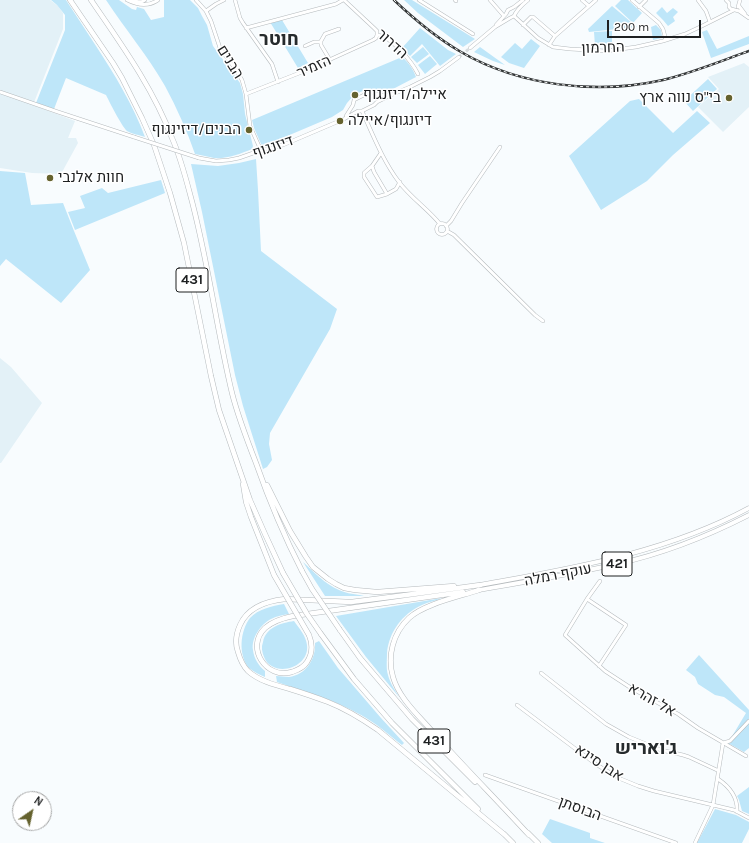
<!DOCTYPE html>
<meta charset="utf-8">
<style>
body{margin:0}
#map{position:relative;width:749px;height:843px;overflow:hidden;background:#f8fcfe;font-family:Karla,sans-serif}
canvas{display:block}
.north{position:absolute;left:12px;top:791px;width:40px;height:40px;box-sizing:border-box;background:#fff;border:1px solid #a5a6a6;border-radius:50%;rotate:34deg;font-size:11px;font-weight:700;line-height:16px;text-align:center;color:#1e2021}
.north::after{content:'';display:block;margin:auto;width:14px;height:18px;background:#65622e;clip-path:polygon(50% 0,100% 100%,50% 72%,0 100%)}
.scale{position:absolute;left:607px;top:20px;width:94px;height:18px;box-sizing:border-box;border:2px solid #1e2021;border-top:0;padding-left:5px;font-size:12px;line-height:14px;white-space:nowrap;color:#1e2021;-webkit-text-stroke:3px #fff;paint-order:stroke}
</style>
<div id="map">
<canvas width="749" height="843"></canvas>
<div class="north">N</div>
<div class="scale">200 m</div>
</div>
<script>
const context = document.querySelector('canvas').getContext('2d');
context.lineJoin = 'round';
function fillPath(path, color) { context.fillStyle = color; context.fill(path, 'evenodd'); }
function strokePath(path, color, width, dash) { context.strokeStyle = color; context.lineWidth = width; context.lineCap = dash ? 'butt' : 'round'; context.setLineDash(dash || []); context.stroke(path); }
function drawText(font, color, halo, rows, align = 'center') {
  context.font = font + ' Karla,Heebo,sans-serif'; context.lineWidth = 3; context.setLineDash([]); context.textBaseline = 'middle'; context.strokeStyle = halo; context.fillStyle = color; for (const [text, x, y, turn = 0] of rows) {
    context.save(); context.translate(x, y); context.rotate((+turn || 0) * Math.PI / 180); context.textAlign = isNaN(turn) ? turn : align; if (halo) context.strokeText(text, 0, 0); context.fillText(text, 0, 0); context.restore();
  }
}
const built = new Path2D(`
 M0,0H50L58,6L63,13V29L33,105L75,121L68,138H76L78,143L61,174L32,173L0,168Z
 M744,63L749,67V107L723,132L698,107L719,89L708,77Z
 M0,358L11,367L42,403L1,463H0Z`);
const green = new Path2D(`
 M51,0H66C76,15 86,31 96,46C115,75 133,105 145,137C140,135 132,134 127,131C121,125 110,103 106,95L66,78L54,109L36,103L65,30V15L57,5Z
 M106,0H119L132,9L136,10L137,7L144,9L151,20L164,17V0H190L198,8L202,16L207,25L213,46L240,83L243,94L245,114L253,146L252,149C240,154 227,159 214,158C208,157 202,155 195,154C187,131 177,108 165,86C148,56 125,29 106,0Z
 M404,0H412L475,39L463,47L418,13Z
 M621,0H628L642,13L633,23L615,6Z
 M612,6L637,27L589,32L588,29Z
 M662,7L667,13L673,8L678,12L673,17L675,21L668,26L663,20L656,13Z
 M282,20L308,63L298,68L270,22Z
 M656,25L661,30L662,36L661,38L653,40L651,27Z
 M420,28L448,50L456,54L440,66L422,44L410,56L402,48Z
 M707,30L717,49L749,36V44L711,58L702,32Z
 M612,31V46H595L594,32Z
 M531,39L540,46L524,68L509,63L501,57L515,43L522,49Z
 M423,47L429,54L417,63L411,57Z
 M480,47L505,65L493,61L474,52Z
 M430,56L437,64L425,74L418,65Z
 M402,57C409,63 413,69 416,77L393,89L379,93L375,90L367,89L354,95L347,103L343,110L332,117L266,145L263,146L261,144L254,128L252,120Z
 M708,79L717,89L693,111L684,101Z
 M639,99L673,133L697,111L710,123L673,155L647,181L601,210L569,156L630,101Z
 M256,159L258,190L261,251L337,309L330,329L270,433L269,444L272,460L267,467L263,469L243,406L235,375L202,212L191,164L218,166L239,163Z
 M0,171L25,173L31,205L63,203L74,231L90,270L61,303L6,259L0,266Z
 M161,180L165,193L75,230L68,212L85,208L80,196L102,188L108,193Z
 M303,562C314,572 325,584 339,590C347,594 356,594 364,596H325Z
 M442,598C436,601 428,602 422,605C402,614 389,632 387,653C387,660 386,669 388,675C390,683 395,690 399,697L366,657L336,616Z
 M284,604L289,614C283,615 277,616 271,619C261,624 251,638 253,650C254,659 259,666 265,671V677C260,675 254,672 249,668C238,655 240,631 250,618C258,609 272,606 284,604Z
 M294,621C299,628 306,636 307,645C310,668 273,679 264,657C262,652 261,647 263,642C266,627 281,623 294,621Z
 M319,641L338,668L381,718L404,743L402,745C389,735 376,723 361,715C335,700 306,692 277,682L276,676C280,676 285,677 289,677C306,675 316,659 315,643Z
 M699,655L749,710V748L744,752L728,743L746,713L724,697L715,695L698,684L695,677L686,670Z
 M749,787V814L742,811L739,800L737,796Z
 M715,809L736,815L749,822V829L742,843H697Z
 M550,819L590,833V838L605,843H552L542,834Z`);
const minorTunnel = new Path2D(`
 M459,57L470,48`);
const minor = new Path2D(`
 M127,0C137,5 148,7 158,0
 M131,0C136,1 141,4 145,0
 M196,0L206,11L211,21L220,48L234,67L242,80L246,94L250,126L259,146V151
 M235,0L240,18L243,23L272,64L278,82
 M344,0L374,28L377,31V35
 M419,0L473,34
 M455,0L456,1
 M490,0L504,16
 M582,0L589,6
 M632,0L659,23L663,29L666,40
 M698,0L706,11L710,22
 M726,0L729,3V7L731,9L739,11L749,18
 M739,6L745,14
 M639,7L646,0
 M738,7L740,0
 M206,11L216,4L224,0
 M514,16L538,38L553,47L570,49L606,51L636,47L663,41L685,34L702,26L734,10
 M496,25L506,14L508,10L514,7L523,0
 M523,25L531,17H533L555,36
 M246,28L336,4L343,0
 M377,35C391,36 412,62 418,74
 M549,45L555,36L596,0
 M305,46L314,42H321
 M470,48L495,27L510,18L514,16C517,9 522,5 528,0
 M330,60L321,45V41L325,34L339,29
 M0,92L58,112L134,137
 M246,94L307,70L373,40L376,38L377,35
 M362,111C373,135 383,161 399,182C411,198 428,209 440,224
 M346,116L353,105L354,100L370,92L379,95H390
 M381,153L372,166L364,173V177L377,197L387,194
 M199,158L216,161L229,160L239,158L259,151L283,145L344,119L358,111H362L374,105L377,102L391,95L410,87L430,77L440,71L459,57
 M372,166L374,172L387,194L396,189L400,182
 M436.5 229a5.5 5.5 0 1 1 11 0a5.5 5.5 0 1 1-11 0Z
 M446,226L451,221L462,203L500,147
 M447,231L454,235L535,315L543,321
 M600,581L587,599L565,635L605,671L631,688L678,714L698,728L746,756
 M587,599L626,625L599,666
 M541,673L606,724L629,737L661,750L683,755L689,757L719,771
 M517,705L597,765L621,779L638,786L654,791L734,810L749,818
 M485,775L676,843
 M718,779C730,787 738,797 737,812
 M695,843L713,805L723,743L730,741L749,721`);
const major = new Path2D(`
 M480,585C572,568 666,553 749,508
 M479,590C525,582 572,574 617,564C662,554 708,536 749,515`);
const highway = new Path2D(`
 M70,0L113,63L122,78L142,118L154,145L170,193L184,243L211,376L219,410L250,500L265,534L283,573
 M91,0C121,44 153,88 172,138C180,156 185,175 190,194C208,259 216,327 232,393C238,417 247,440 256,463C269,500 284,536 302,571
 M243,484L246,502L251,517L274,575
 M267,485L290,531L306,557L313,567L328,579L336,584L344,588L355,590L377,592L454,586
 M480,585L406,595L351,602L285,599C266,601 248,607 240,625C236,634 235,644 238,652C240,659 243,666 248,671C259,681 275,685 290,689C303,693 315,697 328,702C346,709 362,719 378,730L505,835
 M479,590C458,597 424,604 409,618C393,633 387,656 393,677C399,698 418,715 432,731C463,766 497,800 529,835
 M340,630L360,658L412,719L475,782
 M321,634L354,679L392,723L478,809
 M309,635C313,645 313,653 307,662C304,667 298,670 292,672C266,680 245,647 265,628C273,621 283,618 293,616L463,592
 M528,833L538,843
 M504,834L513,843`);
const rail = new Path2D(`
 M394,0C414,19 437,38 461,52C520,86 596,95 663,80C692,73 721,61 749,51`);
const minorBridge = new Path2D(`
 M134,137L199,158`);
const highwayBridge = new Path2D(`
 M302,571L312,589L340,630
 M283,573L307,614L321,634
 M274,575L309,635`);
const markers = [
 [355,95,4,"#65622e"],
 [729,98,4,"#65622e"],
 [340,121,4,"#65622e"],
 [249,130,4,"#65622e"],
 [50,178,4,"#65622e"]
];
const shields = [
 [192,280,32],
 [617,564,30],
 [434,741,32]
];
const shieldNames = [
 ["431",192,280],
 ["421",617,564],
 ["431",434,741]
];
const streetNames = [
 ["הדרור",392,44,42],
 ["החרמון",603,48,-2],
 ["הבנים",230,62,58],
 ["הזמיר",314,67,-24],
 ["דיזנגוף",273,147,-19],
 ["עוקף רמלה",558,575,-11],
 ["אל זהרא",652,700,30],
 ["אבן סינא",599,763,33],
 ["הבוסתן",580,809,20]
];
const poiNames = [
 ["איילה/דיזנגוף",363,95],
 ["בי\"ס נווה ארץ",721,98,"right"],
 ["דיזנגוף/איילה",348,121],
 ["הבנים/דיזינגוף",241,130,"right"],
 ["חוות אלנבי",58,178]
];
const districtNames = [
 ["חוטר",279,40],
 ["ג'ואריש",646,749]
];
fillPath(built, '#e3f1f7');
fillPath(green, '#bee6f9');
strokePath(minorTunnel, '#d7dbdd', 3, [3, 1.5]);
strokePath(minor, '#b5babd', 4);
strokePath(major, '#b5babd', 5);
strokePath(highway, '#b5babd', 5.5);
strokePath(minor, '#fff', 3);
strokePath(major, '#fff', 4);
strokePath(highway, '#fff', 4.5);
strokePath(rail, '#343738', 2.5);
strokePath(rail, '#fff', 1, [3]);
strokePath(minorBridge, '#b5babd', 4, []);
strokePath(highwayBridge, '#b5babd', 5.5, []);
strokePath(minorBridge, '#fff', 3);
strokePath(highwayBridge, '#fff', 4.5);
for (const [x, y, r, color] of markers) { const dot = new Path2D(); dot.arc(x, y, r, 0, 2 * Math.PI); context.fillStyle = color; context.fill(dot); strokePath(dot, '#fff', 1.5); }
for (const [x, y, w] of shields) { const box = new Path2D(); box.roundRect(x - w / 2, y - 12, w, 24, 3); context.fillStyle = '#fff'; context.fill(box); strokePath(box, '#1e2021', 1); }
drawText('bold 14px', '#1e2021', null, shieldNames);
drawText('15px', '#1e2021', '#fff', streetNames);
drawText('15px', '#1e2021', '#fff', poiNames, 'left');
drawText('bold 19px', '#262b2d', '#fff', districtNames);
</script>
